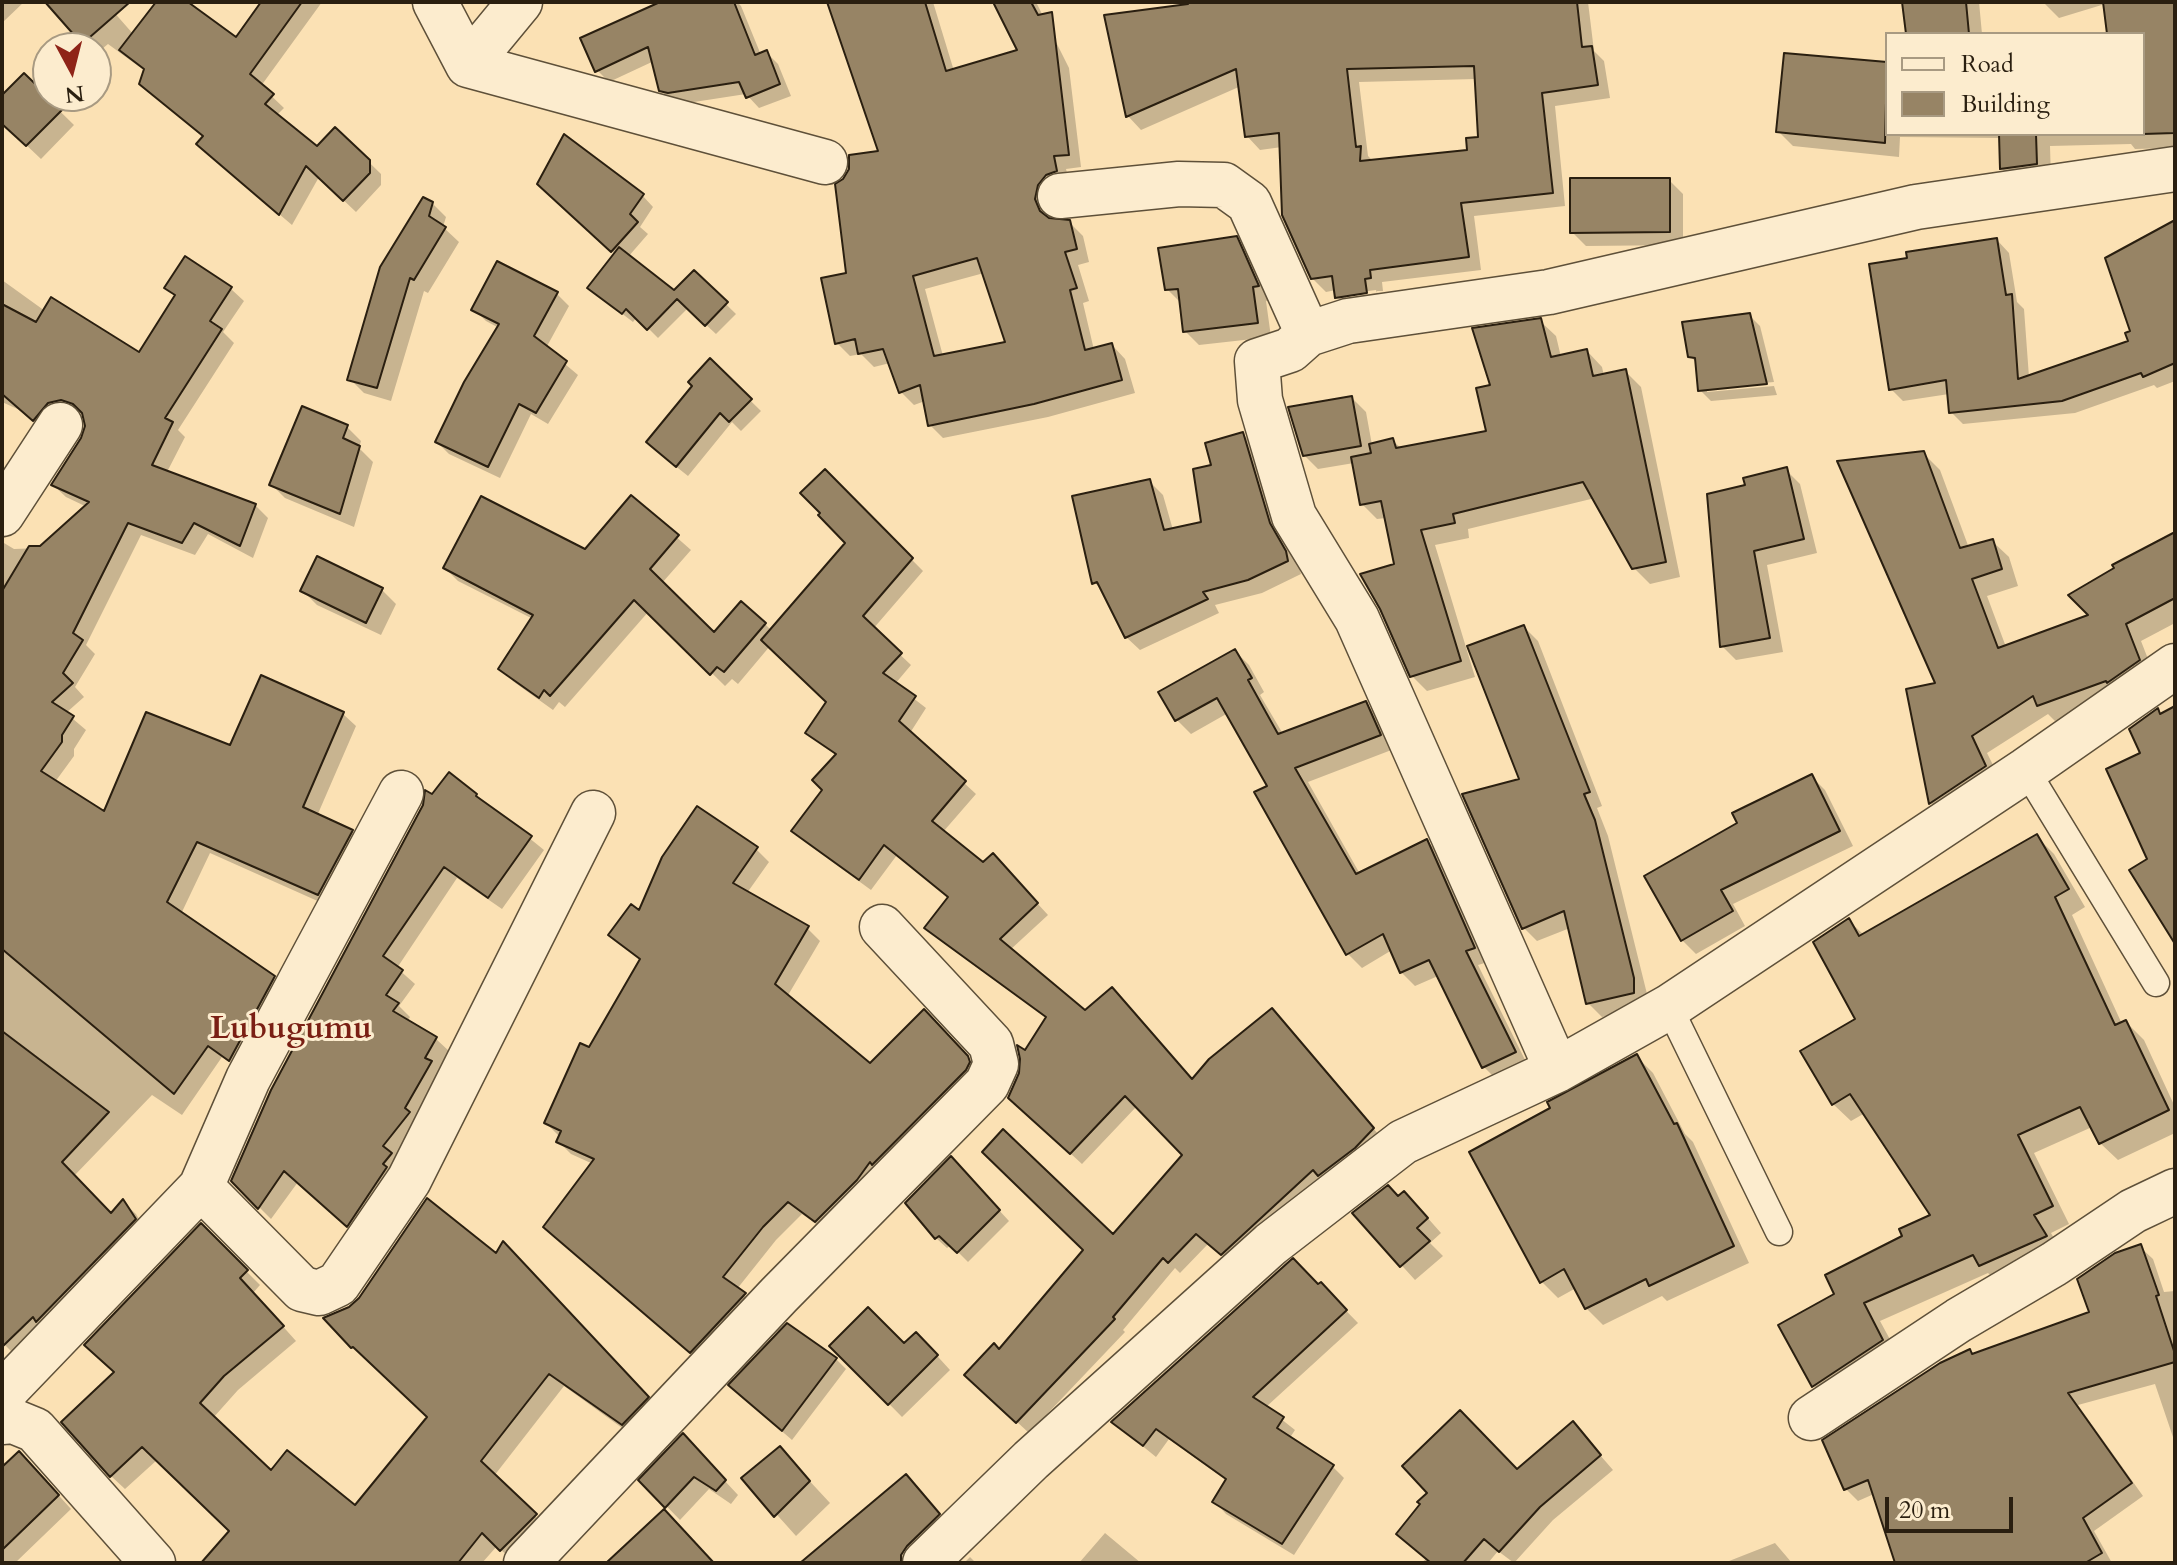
<!DOCTYPE html>
<style>
body{margin:0}
#map{position:relative;width:2177px;height:1565px;overflow:hidden;background:#fbe1b4;font-family:Cardo,serif}
canvas{display:block}
.frame{position:absolute;inset:0;border:4px solid #2a1f10;pointer-events:none}
.legend{position:absolute;left:1885px;top:32px;width:260px;height:104px;box-sizing:border-box;background:#fcecce;border:2px solid #a89a82;margin:0;padding:10px 14px;list-style:none;font-size:24px;color:#2a1f10}
.legend li{display:flex;align-items:center;gap:16px;height:40px}
.legend b{width:40px;border:2px solid #a89a82}
.north{position:absolute;left:32px;top:32px;width:80px;height:80px;box-sizing:border-box;background:#fcecce;border:2px solid #a89a82;border-radius:50%;rotate:173deg;font-size:22px;font-weight:700;line-height:32px;text-align:center;color:#2a1f10}
.north::after{content:'';display:block;margin:auto;width:28px;height:36px;background:#8f2418;clip-path:polygon(50% 0,100% 100%,50% 72%,0 100%)}
.scale{position:absolute;left:1885px;top:1497px;width:128px;height:36px;box-sizing:border-box;border:4px solid #2a1f10;border-top:0;padding-left:10px;font-size:24px;line-height:28px;white-space:nowrap;color:#2a1f10;-webkit-text-stroke:6px #fcecce;paint-order:stroke}
</style>
<div id="map">
<canvas width="2177" height="1565"></canvas>
<div class="frame"></div>
<ul class="legend">
<li><b style="height:10px;background:#fcecce"></b>Road</li>
<li><b style="height:22px;background:#978465"></b>Building</li>
</ul>
<div class="north">N</div>
<div class="scale">20 m</div>
</div>
<script>
const context = document.querySelector('canvas').getContext('2d');
context.lineJoin = 'round';
function fillPath(path, color) { context.fillStyle = color; context.fill(path, 'evenodd'); }
function strokePath(path, color, width, dash) { context.strokeStyle = color; context.lineWidth = width; context.lineCap = dash ? 'butt' : 'round'; context.setLineDash(dash || []); context.stroke(path); }
function drawText(font, color, halo, rows, align = 'center') {
  context.font = font + ' Cardo,serif'; context.lineWidth = 6; context.setLineDash([]); context.textBaseline = 'middle'; context.strokeStyle = halo; context.fillStyle = color; for (const [text, x, y, turn = 0] of rows) {
    context.save(); context.translate(x, y); context.rotate((+turn || 0) * Math.PI / 180); context.textAlign = isNaN(turn) ? turn : align; if (halo) context.strokeText(text, 0, 0); context.fillText(text, 0, 0); context.restore();
  }
}
const shadow = new Path2D(`
 M2,2H24L2,23Z
 M48,2H105L134,35L159,2H185L236,39L264,2H322L261,86L284,108L276,116L317,149L336,130L381,174V185L356,212L319,177L292,225L211,156L204,138L154,96L145,71L108,44L96,54V48H89Z
 M665,2H737L741,6L761,55L767,53L778,64L791,96L759,108L746,94L681,104L673,102L660,90L654,61L609,82L597,70Z
 M829,2H933L954,71L1020,51L996,2H1036L1069,68L1081,167L1066,169L1070,184L1050,199L1048,214L1050,221L1069,222L1083,236L1089,262L1078,265L1089,301L1083,303L1094,350L1112,345L1125,359L1135,393L1048,417L943,438L930,425L925,401L914,405L901,392L890,363L874,367L861,354L850,356L837,343L848,274L880,153ZM984,273L1008,343L943,356L925,289Z
 M1217,2H1588L1594,51L1604,61L1610,98L1555,106L1565,206L1474,216L1481,270L1382,282L1383,291H1377L1379,306L1351,310L1337,297L1336,290L1326,292L1312,278L1282,147L1260,150L1247,136L1241,86L1141,130L1128,116L1107,16ZM1476,79L1480,139L1469,152L1373,161L1368,156L1359,82ZM1376,290L1377,293L1346,298V294Z
 M1904,2H1979L1982,34H1908Z
 M2175,2V148L2135,149L2131,144L2050,146L2051,179L2017,184L2002,169L2001,138L1900,137L1899,157L1793,146L1778,131L1786,55L1887,64V134H2143V34H2109L2105,4L2059,18L2043,2Z
 M24,76L74,125L41,159L2,122V98Z
 M1669,180L1683,194V245L1586,246L1572,232Z
 M551,195H642L653,207L640,227L648,234L628,257L674,293L694,273L736,314L716,334L688,308L658,338L637,317L633,322L600,297L616,255Z
 M432,203L446,217L443,227L459,242L428,293L424,291L391,401L364,393L350,379Z
 M2175,223V381L2157,388L2154,385L2075,413L1963,424L1951,412L1949,394L1903,401L1891,389L1997,240L2009,253L2017,302L2024,309L2029,377L2131,342Z
 M1236,238L1250,253L1271,300L1266,301L1271,337L1199,345L1185,331L1182,304L1167,289Z
 M185,259L231,289L244,301L223,332L234,343L178,430L185,437L167,472L255,505L268,518L253,558L208,534L195,555L141,535L86,645L95,654L75,687L84,697L66,713L86,730L74,749V756L55,782L105,814L231,748L343,714L356,726L317,816L352,832L364,845L331,907L210,853L181,914L273,978L286,990L243,1072L222,1057L182,1115L152,1095L74,1176L111,1216L123,1202L136,1214L147,1233L17,1357L2,1342V546L4,543L14,549L40,548L87,507L66,497L53,485L83,440L87,427L85,415L76,412L47,432L24,412L2,402V280L45,311L139,355L176,297L166,287Z
 M557,294L569,306L546,348L578,375L548,424L531,414L500,478L449,454L437,442L499,328L486,321L474,309Z
 M1749,315L1760,326L1774,382L1707,388V392L1774,386L1777,395L1711,401L1700,390L1697,363L1690,356Z
 M1540,321L1556,336L1561,357L1587,351L1602,367L1604,376L1626,372L1641,387L1680,577L1650,584L1634,568L1595,498L1468,529L1469,538L1435,545L1475,677L1427,691L1412,676L1396,566L1386,518L1377,519L1362,504L1354,463L1318,469L1304,455L1352,398L1366,412L1372,445L1392,440L1402,449L1489,433L1492,387Z
 M710,361L761,411L741,431L732,422L688,476L659,453Z
 M303,409L347,427L361,441L359,448L373,462L354,527L285,498L271,484Z
 M1243,434L1256,447L1283,539L1299,567L1301,574L1262,593L1215,605L1219,613L1140,650L1126,637L1105,593L1094,582L1149,481L1163,495L1173,530L1204,524L1214,467Z
 M1923,453L1940,470L1969,548L1992,541L2009,557L2018,586L1987,596L2006,647L2092,616L2175,535V623L2141,641L2155,677L2124,697L2055,721L2048,714L1987,753L2002,783L1947,819L1931,803L1909,691L1937,685Z
 M1786,470L1800,484L1817,553L1767,565L1783,652L1736,660L1722,646L1747,487Z
 M825,472L923,571L873,629L911,665L895,684L926,708L910,733L976,794L943,832L983,865L1004,867L1048,915L1010,950L1085,1013L1193,1081L1283,1022L1384,1141L1234,1265L1208,1244L1180,1273L1175,1268L1123,1330L1125,1332L1029,1433L978,1386L1000,1352L1114,1237L1184,1155L1137,1106L1082,1164L1022,1109L1021,1074L1026,1052L1048,1019L938,939L927,928L950,898L897,855L871,890L805,842L794,831L824,790L837,756L808,733L829,702L770,646L738,684L732,679L725,686L649,611L565,707L559,702L553,710L514,682L501,669L533,619L458,581L445,568L585,552L632,498L691,550L662,583L714,635L765,624L772,631L848,543Z
 M382,590L396,604L381,635L317,605L303,591Z
 M1524,627L1538,641L1602,806L1597,808L1608,836L1647,994V1006L1602,1017L1588,1003L1570,928L1537,941L1523,927Z
 M1235,651L1249,665L1264,692L1260,695L1283,734L1366,704L1380,718L1394,749L1308,782L1360,874L1427,841L1441,855L1488,962L1478,965L1528,1066L1498,1081L1484,1067L1438,976L1415,986L1401,972L1392,950L1362,968L1348,954L1269,786L1228,713L1191,734L1177,720L1161,692Z
 M1811,776L1825,790L1853,846L1733,904L1745,926L1696,954L1682,940L1740,823Z
 M476,795L544,850L502,909L457,878L397,968L415,984L399,1006L410,1017L407,1022L436,1039L449,1051L438,1070L443,1075L360,1238L298,1182L271,1219L233,1181L433,796Z
 M2037,837L2054,854L2085,907L2072,915L2122,1024L2126,1022L2144,1040L2175,1107V1133L2118,1160L2100,1143L2092,1127L2034,1153L2069,1224L2051,1233L2063,1254L1998,1283L1988,1273L1880,1321L1900,1358L1832,1404L1814,1386L1781,1326L1837,1294L1933,1216L1865,1113L1851,1121L1833,1104L1858,1020L1848,920L1864,935Z
 M756,849L769,862L747,893L807,928L820,941L787,997L870,1065L937,1025L981,1072L830,1234L802,1214L776,1240L737,1289L758,1308L704,1364L559,1240L593,1164L571,1154L558,1141L560,1137L546,1123L641,961L610,935L640,913Z
 M1636,1056L1653,1073L1685,1134L1693,1142L1749,1263L1667,1301L1662,1296L1603,1325L1586,1308L1576,1288L1558,1298L1542,1282L1552,1109Z
 M961,1169L1009,1221L968,1262L951,1245L947,1248L936,1238Z
 M1399,1198L1418,1207L1441,1233L1430,1243L1443,1256L1415,1280L1355,1214Z
 M201,1226L260,1285L253,1293L296,1341L238,1390L213,1418L271,1473L356,1508L429,1417L353,1347L497,1256L517,1257L661,1412L636,1438L564,1386L494,1476L549,1530L515,1563L497,1546L482,1563H203L231,1531L157,1460L125,1489L111,1476L116,1373Z
 M2140,1247L2153,1259L2164,1292L2175,1291V1443L2155,1384L2078,1405L2143,1496L2094,1531L2112,1563H1897L1874,1494L1858,1501L1846,1489L1970,1351L1974,1356L2091,1313Z
 M1321,1285L1358,1323L1266,1407L1295,1430L1289,1439L1332,1466L1344,1478L1294,1555L1226,1514L1215,1502L1227,1481L1169,1439L1156,1457L1113,1422Z
 M832,1346L929,1347L950,1370L902,1417Z
 M836,1359L846,1369L792,1440L740,1395Z
 M1573,1424L1613,1470L1553,1520L1514,1563L1498,1551L1488,1563H1421L1426,1559L1398,1534L1517,1472Z
 M779,1448L830,1503L796,1536L744,1478Z
 M696,1450L738,1495L731,1504L709,1489L680,1520L641,1480Z
 M2,1460L7,1465L32,1466L71,1509L15,1563H2Z
 M918,1499L952,1536L925,1563H816Z
 M1105,1533L1141,1563H1079Z
 M1775,1543L1792,1563H1724Z
 M970,1557L976,1563H964Z`);
const building = new Path2D(`
 M45,2H130L82,44Z
 M156,2H188L236,37L261,2H302L250,74L274,94L265,104L317,146L335,127L370,160V173L343,201L306,166L279,215L196,144L203,136L139,84L144,69L119,50Z
 M660,2H734L755,55L767,50L780,84L746,98L739,82L668,93L659,91L648,47L595,72L580,38Z
 M827,2H925L946,71L1017,50L993,2H1031L1038,15L1052,12L1069,155L1054,156L1057,171L1046,175L1038,185L1035,199L1040,211L1049,218L1070,220L1077,249L1065,252L1077,288L1070,290L1085,350L1112,343L1122,380L1034,404L928,426L920,385L899,393L883,349L858,354L855,339L835,344L821,278L846,273L835,184L843,179L849,169V155L878,151ZM977,258L1005,342L934,356L913,276Z
 M1188,2H1577L1582,47L1592,46L1598,85L1542,93L1553,193L1461,203L1469,257L1370,270L1371,278L1365,279L1367,293L1335,298L1332,276L1311,279L1282,215L1279,133L1245,137L1236,69L1126,117L1104,15L1188,4ZM1474,66L1478,137L1466,138L1467,150L1360,161L1361,146L1356,147L1347,69Z
 M1902,2H1966L1969,34H1906Z
 M2103,2H2175V133L2143,134V34H2107Z
 M1784,53L1887,62L1885,143L1776,132Z
 M24,73L62,110L26,146L2,124V95Z
 M564,134L644,194L630,214L638,222L611,252L537,184Z
 M1999,134H2036L2037,164L2000,169Z
 M1570,178H1670V232L1570,233Z
 M423,197L433,202L429,216L446,227L414,280L410,278L377,388L347,380L380,267Z
 M2175,220V363L2143,377L2141,373L2062,401L1949,413L1946,380L1889,390L1869,264L1907,258L1906,252L1997,238L2006,295L2012,294L2018,379L2128,341L2125,333L2130,331L2105,258Z
 M1237,236L1259,286L1253,287L1258,323L1183,332L1178,289L1165,290L1158,248Z
 M619,247L674,290L694,270L728,302L705,326L677,299L647,330L626,309L622,314L587,288Z
 M185,256L232,287L210,321L222,329L165,418L173,422L152,465L256,504L240,546L194,523L182,543L128,523L73,633L83,640L63,673L73,683L52,702L74,716L62,735V742L41,771L104,811L146,712L230,745L261,675L344,712L303,807L353,830L318,895L197,842L167,902L275,976L229,1061L208,1046L174,1094L2,949V591L29,546H40L89,502L51,485L81,438L85,426L82,413L73,404L61,400L48,403L33,421L2,394V304L36,322L51,297L139,352L175,295L164,288Z
 M497,261L558,292L534,336L567,361L536,413L519,404L488,467L435,442L464,382L499,324L471,310Z
 M1750,313L1767,384L1698,391L1695,358L1688,357L1682,322Z
 M1541,318L1551,357L1587,349L1593,376L1626,369L1666,562L1632,569L1583,482L1453,514L1455,523L1421,530L1461,661L1410,677L1380,609L1360,574L1394,564L1381,501L1360,505L1351,457L1371,453L1369,444L1393,438L1396,448L1486,431L1476,388L1490,385L1472,328Z
 M710,358L752,399L729,422L720,413L676,467L646,442L692,386L688,382Z
 M1352,396L1361,446L1303,456L1288,407Z
 M302,406L348,425L343,438L360,446L340,514L269,485Z
 M1243,432L1270,523L1286,551L1288,561L1248,580L1203,592L1208,599L1125,638L1097,582L1092,584L1072,496L1150,479L1164,530L1201,522L1193,469L1211,465L1205,443Z
 M1924,451L1960,548L1993,539L2002,569L1972,579L1998,648L2088,615L2068,595L2114,568L2112,565L2175,532V598L2126,624L2140,660L2107,683L2106,681L2037,706L2033,696L1972,736L1986,766L1929,804L1906,689L1935,683L1837,461Z
 M1787,467L1804,539L1754,551L1770,638L1720,647L1707,494L1745,485L1743,478Z
 M825,469L913,558L863,616L902,653L883,673L916,696L899,721L966,781L932,821L983,862L993,853L1038,903L1000,939L1085,1010L1112,987L1192,1079L1209,1059L1272,1008L1374,1128L1355,1148L1318,1176L1313,1170L1221,1255L1196,1234L1168,1263L1163,1258L1113,1317L1115,1319L1016,1423L964,1375L994,1343L999,1349L1083,1250L982,1152L1003,1129L1113,1234L1182,1155L1125,1096L1070,1154L1008,1098L1019,1073L1020,1059L1017,1045L1025,1050L1046,1017L924,928L948,897L884,845L859,880L791,831L822,790L812,780L836,754L805,733L826,702L761,640L845,543L818,515L820,513L800,493Z
 M631,495L679,535L650,569L714,632L741,601L766,623L724,672L717,667L710,675L634,600L550,696L544,690L539,698L498,669L533,615L443,568L481,496L585,549Z
 M317,556L383,588L366,623L300,591Z
 M1524,625L1590,792L1584,794L1595,820L1634,978V993L1586,1004L1564,911L1522,929L1462,794L1519,779L1467,646Z
 M1235,649L1252,678L1248,680L1278,734L1366,701L1381,735L1295,768L1356,874L1427,839L1475,948L1466,951L1516,1052L1482,1068L1429,960L1400,973L1383,934L1346,955L1254,792L1267,786L1217,698L1175,721L1158,692Z
 M2175,706V944L2129,870L2147,859L2106,769L2140,753L2129,729L2158,708L2160,714Z
 M449,772L477,794L476,796L532,836L488,898L444,867L383,956L403,970L386,995L399,1003L393,1011L437,1037L425,1058L432,1061L405,1108L410,1112L383,1146L392,1153L383,1164L387,1167L347,1227L284,1171L258,1209L231,1181L271,1090L423,805L425,790L432,794Z
 M1812,774L1840,831L1721,890L1733,911L1681,941L1644,876L1737,823L1732,813Z
 M697,806L758,847L733,883L809,926L775,984L870,1063L924,1009L968,1056L970,1062L966,1070L872,1165L870,1162L857,1180L815,1222L788,1202L763,1227L723,1277L746,1293L690,1353L543,1227L594,1159L556,1142L561,1131L544,1123L580,1043L589,1047L640,959L608,935L631,904L639,910L662,857Z
 M2037,834L2069,889L2055,897L2115,1025L2126,1020L2169,1110L2099,1144L2080,1107L2018,1135L2053,1206L2034,1215L2047,1236L1979,1266L1973,1255L1864,1303L1883,1340L1812,1387L1778,1325L1834,1294L1825,1275L1902,1236L1899,1229L1930,1215L1850,1094L1832,1105L1800,1051L1855,1019L1813,942L1849,918L1859,936Z
 M2,1031L109,1112L62,1162L111,1213L123,1199L136,1219L36,1322L33,1317L2,1347Z
 M1637,1054L1674,1124L1677,1123L1734,1246L1649,1286L1646,1279L1585,1309L1564,1269L1540,1283L1469,1152L1550,1108L1547,1102Z
 M951,1156L1000,1210L957,1253L939,1236L935,1239L905,1203Z
 M1388,1185L1398,1196L1404,1191L1428,1218L1417,1228L1430,1241L1400,1267L1352,1213Z
 M427,1198L496,1253L503,1241L649,1397L622,1425L549,1374L481,1461L537,1514L500,1551L482,1533L458,1563H201L229,1531L142,1447L110,1477L61,1422L114,1372L84,1345L201,1223L248,1270L240,1278L284,1326L224,1376L200,1403L271,1470L287,1450L355,1505L427,1417L353,1347L351,1348L323,1318L349,1307L359,1298Z
 M2141,1244L2159,1295L2156,1296L2175,1354V1362L2068,1393L2132,1483L2083,1518L2102,1553L2085,1563H1895L1868,1480L1844,1490L1822,1440L1940,1363L1970,1349L1972,1354L2089,1312L2077,1279L2115,1253Z
 M1293,1258L1318,1284L1321,1282L1347,1310L1253,1397L1284,1417L1277,1428L1334,1465L1282,1544L1212,1502L1226,1479L1156,1429L1143,1446L1111,1422Z
 M868,1307L904,1343L916,1332L938,1355L888,1405L829,1346Z
 M787,1323L837,1358L782,1431L728,1385Z
 M1460,1410L1517,1469L1573,1421L1601,1455L1540,1507L1499,1552L1484,1539L1463,1563H1431L1396,1534L1420,1504L1417,1502L1427,1493L1402,1466Z
 M683,1433L726,1480L716,1491L694,1477L665,1508L638,1480Z
 M780,1446L810,1481L774,1517L741,1478Z
 M19,1451L59,1495L2,1550V1467Z
 M906,1474L940,1514L907,1546L901,1555V1563H800Z
 M664,1509L714,1563H606Z`);
const lane = new Path2D(`
 M2026,770L2156,983
 M1669,1007L1779,1232`);
const street = new Path2D(`
 M435,2L468,65L825,162
 M468,65L520,2
 M1060,196L1179,184L1224,185L1249,203L1308,334
 M2,514L60,425
 M1557,1070L1357,619L1294,516L1260,400L1257,361L1290,350L1308,334L1348,321L1549,292L1916,207L2175,169
 M201,1187L302,1289L319,1293L338,1284L409,1180L593,813
 M1811,1418L1959,1320L2054,1264L2133,1211L2175,1191
 M2,1422L4,1392L201,1187L248,1079L401,793
 M2,1422L13,1421L35,1430L153,1563
 M526,1563L779,1295L987,1084L996,1064L991,1044L882,927
 M925,1563L1031,1460L1271,1244L1403,1142L1557,1070L1669,1007L2026,770L2175,666`);
const quarterNames = [
 ["Lubugumu",291,1031]
];
fillPath(shadow, '#0003');
fillPath(building, '#978465');
strokePath(building, '#2a1f10', 2);
strokePath(lane, '#5e5039', 29);
strokePath(street, '#5e5039', 47);
strokePath(lane, '#fcecce', 26);
strokePath(street, '#fcecce', 44);
drawText('bold 32px', '#7a1f14', '#fcecce', quarterNames);
</script>
